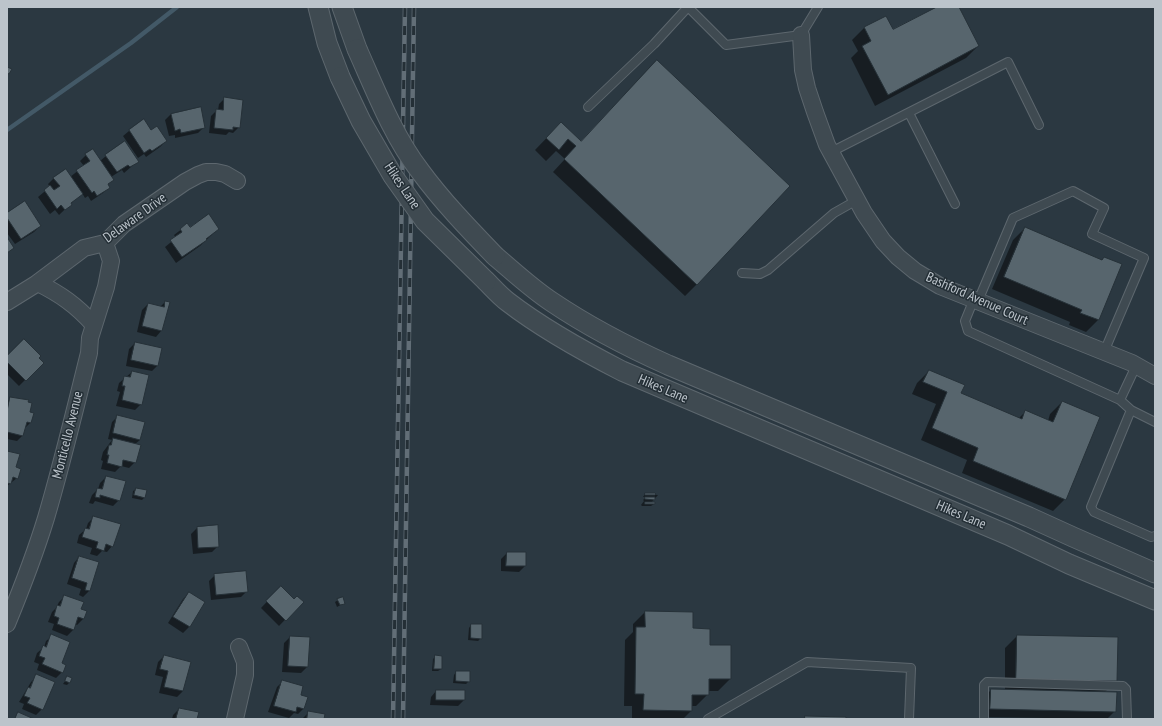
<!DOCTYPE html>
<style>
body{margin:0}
#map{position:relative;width:1162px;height:726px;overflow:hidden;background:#2b3841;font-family:"PT Sans Narrow",sans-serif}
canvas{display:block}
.frame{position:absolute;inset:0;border:8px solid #bcc4cb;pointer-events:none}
</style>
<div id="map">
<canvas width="1162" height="726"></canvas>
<div class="frame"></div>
</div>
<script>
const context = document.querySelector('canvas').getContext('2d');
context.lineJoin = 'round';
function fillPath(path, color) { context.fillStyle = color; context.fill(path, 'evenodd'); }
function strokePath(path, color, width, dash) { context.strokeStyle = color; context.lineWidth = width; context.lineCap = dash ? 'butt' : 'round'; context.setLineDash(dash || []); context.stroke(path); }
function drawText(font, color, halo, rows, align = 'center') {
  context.font = font + ' "PT Sans Narrow",sans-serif'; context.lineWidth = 3; context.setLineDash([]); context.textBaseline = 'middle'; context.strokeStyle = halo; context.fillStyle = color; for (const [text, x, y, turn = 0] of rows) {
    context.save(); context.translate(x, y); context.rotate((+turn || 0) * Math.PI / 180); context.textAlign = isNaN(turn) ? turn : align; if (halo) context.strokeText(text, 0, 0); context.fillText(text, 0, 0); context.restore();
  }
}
const shadow = new Path2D(`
 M939,7H958L978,46L966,58L875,106L851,58L858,51L852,40L864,28L885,17L892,31Z
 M225,98L239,127L233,133L229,132L226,135L209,133L211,116L217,110H218L219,104Z
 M171,114L204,127L198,133L175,138V135L169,136L165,120Z
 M144,121L151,131L166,141L160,147L146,157L144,154L138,158L123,136L129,131Z
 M561,123L697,284L685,296L553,172L565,159L556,151L546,161L535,150Z
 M86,155L100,161L106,156L138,161L124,173L122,170L111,177L112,180L107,185L109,187L103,193L91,201L88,196L85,198L82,193L59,215L55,210L50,214L38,197L50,187L48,184L54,178L70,177L84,166L80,161Z
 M7,214L40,226L34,232L15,244L7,233Z
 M187,225L190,229H218L200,246L176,263L165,247L176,238L174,235Z
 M1025,228L1101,260L1104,258L1121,265L1098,320L1086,332L1069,325L1070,322L992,289L1013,240Z
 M165,302L161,331L156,337L137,332L142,310L148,304L160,307Z
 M135,343L158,365L152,371L126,366L129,349Z
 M7,357L38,358L42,363L19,386L7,374Z
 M929,371L960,394L1019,418L1026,411L1048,421L1050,414L1062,402L1065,499L1053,511L962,473L967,460L921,440L936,404L912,394L917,383Z
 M132,372L141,404L135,410L116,406L120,392L117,391L119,383Z
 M11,398L27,403L31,422L25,428L23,435L17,441L7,439V402Z
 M118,416L140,440L135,444V462L129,468L121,466L115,472L101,469L103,461L101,460L103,452L112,440L108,439L112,422Z
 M7,452L15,468L17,478L7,486Z
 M106,477L119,500L113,506L95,501L93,504L89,503L92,495L98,489L100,483Z
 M136,489L144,498L142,500L132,498L133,491Z
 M645,494L658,495L651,503L654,504L651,506H642L641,505L644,501L643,500L646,497H643Z
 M94,517L112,546L107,552L102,551L97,556L90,554L92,548L77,543L79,535L86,529L88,523Z
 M197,528L218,546L212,552L193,554L191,534Z
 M507,553L525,566L519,572L501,571V559Z
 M79,557L98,562L89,591L83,597L79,595L81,589L67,584L74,563Z
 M215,575L247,591L241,597L211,600L209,581Z
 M281,587L294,600L302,602L279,626L261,608Z
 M189,593L204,602L189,627L183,633L168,623L183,599Z
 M65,596L80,610L83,619L77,625L75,624L73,630L67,636L52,630L54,624L48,622L52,612L56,608L59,602Z
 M338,600L344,603L337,607L335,602Z
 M645,612L709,646L730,679L718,691H708V694L696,706H691V711L683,719H632V706H624L625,640L633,632V624Z
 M471,625L481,638L478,641L468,640L469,628Z
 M52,636L62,672L56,678L37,670L39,664L34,662L37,653L44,647L46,641Z
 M1017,636L1117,638L1116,681L1105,692L1115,711L1107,719L982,717V699L991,690H1005V648Z
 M290,637L307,667L301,673L282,672L284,643Z
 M164,656L190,663L183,691L177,697L159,693L163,677L155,675L158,662Z
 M435,657L441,669L438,671H432L433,659Z
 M456,672L469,681L466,684L453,683L454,675Z
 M37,676L42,709L36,715L22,709L24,704L19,702L31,682Z
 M68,677L69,683L67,685L63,684Z
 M283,681L300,696L304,708L298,714L294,713L289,718L268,712L277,687Z
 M436,691L464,700L458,706L430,705L431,697Z
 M179,709L196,719H172L173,715Z
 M309,712L322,719H302Z`);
const stream = new Path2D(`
 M7,130L131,43L177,7`);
const building = new Path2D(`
 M937,7H959L979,46L888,95L862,46L871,41L864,27L886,16L893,29Z
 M657,60L790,186L697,285L564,159L576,146L568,139L559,150L546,138L561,122L581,141Z
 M7,67L12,69L9,74L7,73Z
 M224,97L243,100L240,128L233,127V130L214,128L216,109L223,110Z
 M201,107L205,128L181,133L180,129L175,131L171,114Z
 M144,119L151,130L157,126L167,141L152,151L150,149L144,153L129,130Z
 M125,141L139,162L130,167L128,165L117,172L105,155Z
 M93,149L114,180L108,184L110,188L97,196L94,191L92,193L76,170L90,161L85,154Z
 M66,169L83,194L71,203L72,205L65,210L61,205L57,209L44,190L50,185L54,190L60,186L53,178Z
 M25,201L41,226L21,239L7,218V213Z
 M209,214L219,229L206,239L207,240L182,257L170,240L182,232L180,229L187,223L190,227Z
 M1025,227L1102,260L1104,257L1122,264L1099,320L1080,313L1082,310L1004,277Z
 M7,237L14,248L7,253Z
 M165,301L170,302L162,331L142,326L148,303L164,307Z
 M24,339L41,356L39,358L44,363L26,381L7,362V356Z
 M135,342L162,348L158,366L131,360Z
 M929,370L965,385L961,393L1022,419L1025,410L1053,422L1062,401L1100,417L1066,500L973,461L978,448L932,428L947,392L923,382Z
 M132,371L149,375L142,405L122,400L125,386H122L124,376L130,377Z
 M10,397L29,400L28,402L32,403L30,412L34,413L31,423L27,422L23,436L7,432V412Z
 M117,415L145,422L140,440L113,433Z
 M113,438L141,445L136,463L123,460L122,467L107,463L109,455H107L109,445H111Z
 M7,451L20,454L16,467L21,469L18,479L13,477L11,484L7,483Z
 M106,476L126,481L120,501L100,495V498L95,497L97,488L102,489Z
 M136,488L147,490L145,498L134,495Z
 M645,493H655L656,494L655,495H645Z
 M645,497H655V500L645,499Z
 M645,502H655V504H645Z
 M93,516L121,524L113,547L106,544L104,551L96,548L98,542L82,537L85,528L89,529Z
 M218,525L219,547L198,548L197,527Z
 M507,552H526V566H506Z
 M79,556L99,562L90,591L85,590L87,583L72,578Z
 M246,571L248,592L216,595L214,574Z
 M281,586L294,599L297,596L304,602L286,621L266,601Z
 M189,592L205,602L190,627L173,617Z
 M64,595L84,602L81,609L87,611L84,619L78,617L74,630L57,624L59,618L54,616L57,605L60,606Z
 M343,597L345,604L340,605L337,599Z
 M645,611L693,612V628L710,629V645H731V679H709V695H692V711L643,710L644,694H635L636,627H645Z
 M471,624H482V639L471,638Z
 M51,634L70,642L62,663L66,665L63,673L42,664L45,658L39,656L43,645L46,647Z
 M1017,635L1118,637L1117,681L1016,680Z
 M290,636L310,637L308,667L288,666Z
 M164,655L191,662L183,691L164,687L168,671L160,669Z
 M435,655L442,656V669H434Z
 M456,671H470V682L456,681Z
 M36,674L55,682L43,710L27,703L30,698L24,696L28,687L30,688Z
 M67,676L72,678L70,683L65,681Z
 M282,680L303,686L301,695L308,697L304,709L297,707L296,712L274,706Z
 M991,689L1117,692L1116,712L990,709Z
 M436,690H465V700H436Z
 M179,708L199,712L197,719H176Z
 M308,711L325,714L324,719H307Z
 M18,712L34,719H15Z
 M805,716L846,717V719H805Z`);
const service = new Path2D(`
 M588,107L654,44L688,7L726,45L801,35L818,7
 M909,113L955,204
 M831,152L1008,62L1039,125
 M742,273L760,274L768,270L834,213L857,200
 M974,299L965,321L968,331L1120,400L1136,366
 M978,301L1013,218L1073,191L1104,208L1092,234L1144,258L1104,352
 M1120,400L1131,410L1155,422
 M1131,410L1091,507L1094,512L1151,537L1155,536
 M708,719L807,662L911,668L909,719
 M984,719V685L987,682L1123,686L1126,689L1127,719`);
const minor = new Path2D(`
 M801,35L803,70L807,88L815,112L827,145L864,213L883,241L898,257L915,271L940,286L1132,363L1155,376
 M38,283C60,294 76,305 93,324
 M7,302L36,284L84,248L105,243L124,224L185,182L198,175L206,172H216L225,174L237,181
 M7,624C21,590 35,554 46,518C62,464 75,409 89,353L90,338L106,287L111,261L105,243
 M235,719L245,675V662L239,647`);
const tertiary = new Path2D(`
 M318,7L327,43L340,77
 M342,7L357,49
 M495,256C514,272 532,289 552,302C589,327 628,347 668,365L1029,517L1073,537L1155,573
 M486,281C493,288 500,296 508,302C543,329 583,351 622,371L1008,535L1069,564L1155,600`);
const rail = new Path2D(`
 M393,719L405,7
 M403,719L414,7`);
const tertiaryBridge = new Path2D(`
 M357,49C375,89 393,136 420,171C442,201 469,229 495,256
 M340,77L361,121L393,176L425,221L486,281`);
const streetNames = [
 ["Hikes Lane",402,186,56],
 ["Delaware Drive",135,218,-36],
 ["Bashford Avenue Court",977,299,24],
 ["Hikes Lane",663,389,23],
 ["Monticello Avenue",68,435,-76],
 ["Hikes Lane",961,515,23]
];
fillPath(shadow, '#0007');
strokePath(stream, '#435967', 4.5);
fillPath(building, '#57656d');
strokePath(building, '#263138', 1);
strokePath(service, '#5d676e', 10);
strokePath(minor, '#5d676e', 18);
strokePath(tertiary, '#5d676e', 21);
strokePath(service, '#3f4a51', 8);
strokePath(minor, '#3f4a51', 16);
strokePath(tertiary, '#3f4a51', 19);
strokePath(rail, '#626e77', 4.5);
strokePath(rail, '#242f36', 3, [9]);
strokePath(tertiaryBridge, '#5d676e', 21, []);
strokePath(tertiaryBridge, '#3f4a51', 19);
drawText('14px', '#bcc4cb', '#242f36', streetNames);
</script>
